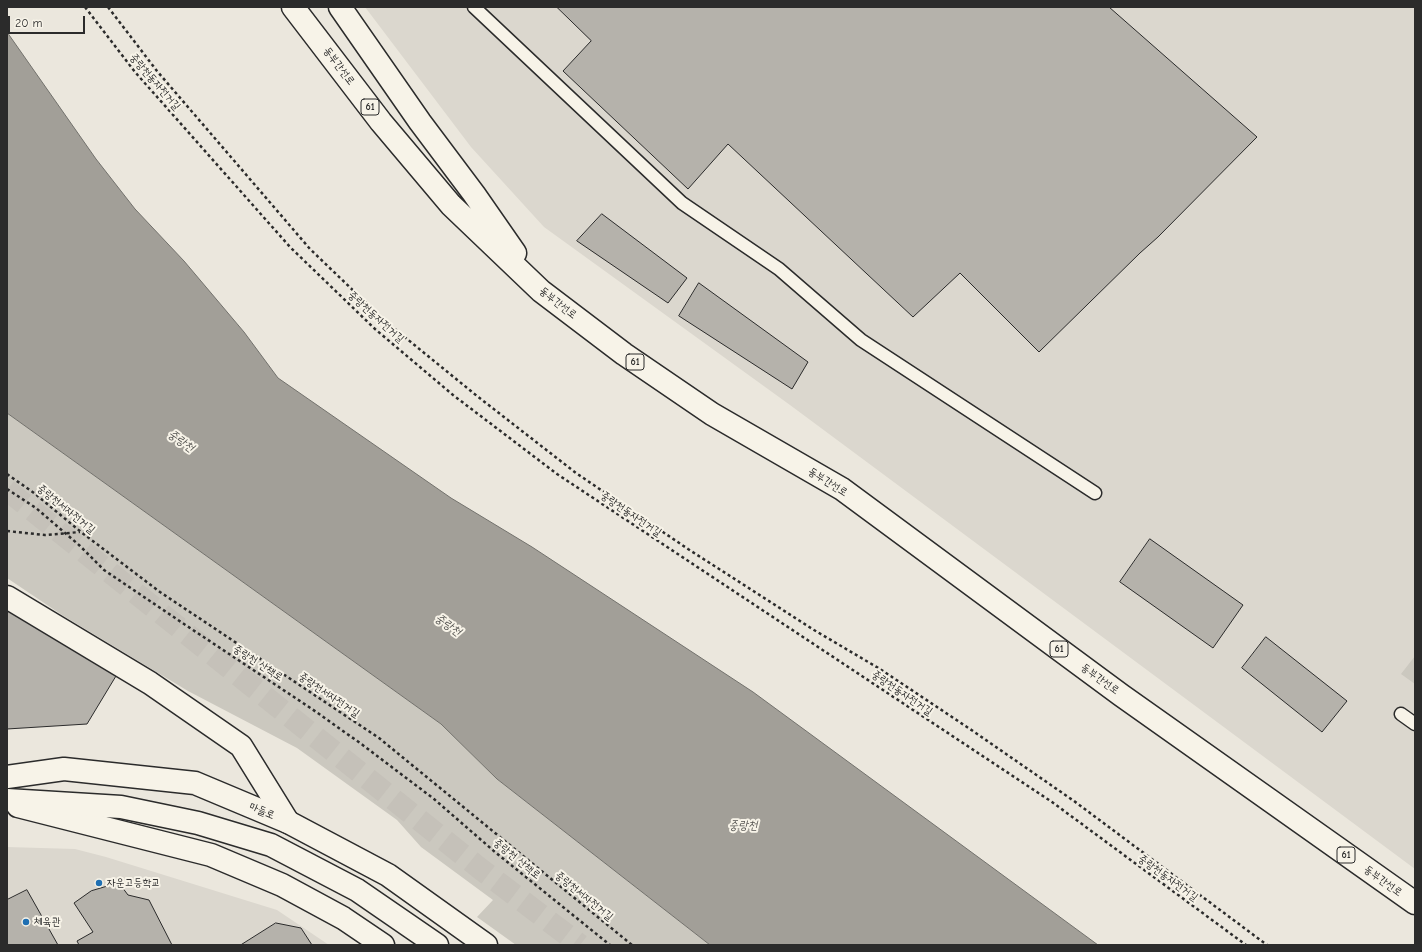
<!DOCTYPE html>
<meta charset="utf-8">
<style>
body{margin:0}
#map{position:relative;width:1422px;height:952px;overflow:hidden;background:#ebe7dd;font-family:"Comic Neue",sans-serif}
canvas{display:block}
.frame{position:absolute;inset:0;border:8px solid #2b2b2b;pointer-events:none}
.scale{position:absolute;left:8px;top:16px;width:77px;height:18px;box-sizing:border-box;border:2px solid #2b2b2b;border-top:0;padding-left:5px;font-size:12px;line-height:14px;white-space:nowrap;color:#2b2b2b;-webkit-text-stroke:3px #f7f3e8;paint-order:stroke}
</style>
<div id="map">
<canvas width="1422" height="952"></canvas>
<div class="frame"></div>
<div class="scale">20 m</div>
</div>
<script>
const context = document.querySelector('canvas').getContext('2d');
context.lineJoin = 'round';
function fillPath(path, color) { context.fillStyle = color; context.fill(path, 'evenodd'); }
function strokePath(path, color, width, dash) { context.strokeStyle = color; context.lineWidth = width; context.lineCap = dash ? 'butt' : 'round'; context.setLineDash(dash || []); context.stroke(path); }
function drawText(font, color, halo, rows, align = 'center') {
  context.font = font + ' "Comic Neue","Poor Story",sans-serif'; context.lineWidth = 4; context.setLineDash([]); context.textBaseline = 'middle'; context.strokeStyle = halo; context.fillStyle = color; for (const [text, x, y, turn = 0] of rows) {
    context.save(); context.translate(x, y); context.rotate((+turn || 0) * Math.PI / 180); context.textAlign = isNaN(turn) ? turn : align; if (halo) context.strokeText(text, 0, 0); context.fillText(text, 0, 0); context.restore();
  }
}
const built = new Path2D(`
 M365,7H1415V869L790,405L544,227L471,147Z
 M7,847L75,849L106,857L277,910L329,945H7Z`);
const green = new Path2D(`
 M7,413L441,724L497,779L710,945H516L477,917L493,900L421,847L397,820L297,748L188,691L62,615L7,578Z
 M1415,656V684L1401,674Z`);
const water = new Path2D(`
 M7,32L96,159L135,209L184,261L244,332L278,378L451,498L532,547L753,692L1098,945H710L497,779L441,724L7,413Z`);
const building = new Path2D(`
 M557,7H1109L1257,137L1158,237L1140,253L1039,352L960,273L913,317L728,144L688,189L563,71L591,41Z
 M602,214L687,278L668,303L577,241Z
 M699,283L808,362L792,389L679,316Z
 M1150,539L1243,605L1213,648L1120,582Z
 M7,602L119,671L87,724L7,729Z
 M1266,637L1347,701L1322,732L1242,668Z
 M119,883L128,895L149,900L172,945H79L77,941L93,932L74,903L91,891Z
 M27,890L58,945H7V900Z
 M276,923L301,928L312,945H241Z`);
const trunkTunnel = new Path2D(`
 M7,490L478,867L580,945`);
const path = new Path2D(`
 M85,7L135,72L290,247L375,329L453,395L557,474L1052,802L1246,945
 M108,7L157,71L310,249L385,321L477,396L576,473L688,549L814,630L880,669L970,729L1074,801L1267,945
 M7,474L34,493L81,532L160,592L379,738L632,945
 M7,489L36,508L79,545L104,570L187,626L312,709L360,743L434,799L495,852L610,945
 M7,531L45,535L80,532`);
const service = new Path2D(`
 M474,7L682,203L779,269L861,340L1095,493
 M1401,714L1415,724`);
const minor = new Path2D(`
 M7,597L150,683L241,746L288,822`);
const secondary = new Path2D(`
 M7,777L64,769L195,783L288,822L388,875L486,945
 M18,806L211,855L282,885L343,918L383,945`);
const trunk = new Path2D(`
 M293,7L381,122L451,205L541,291L624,354L712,414L842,489L1121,695L1415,903
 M340,7L420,122L474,194L515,253
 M7,800L121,807L198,823L271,845L357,890L437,945`);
const markers = [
 [99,883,4,"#1f6fb2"],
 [26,922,4,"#1f6fb2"]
];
const shields = [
 [370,107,18],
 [635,362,18],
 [1059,649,18],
 [1346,855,18]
];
const shieldNames = [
 ["61",370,107],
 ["61",635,362],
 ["61",1059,649],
 ["61",1346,855]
];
const streetNames = [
 ["동부간선로",339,66,53],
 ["중랑천동자전거길",155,82,49],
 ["동부간선로",558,303,38],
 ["중랑천동자전거길",376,317,42],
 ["동부간선로",828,482,32],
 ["중랑천서자전거길",66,509,39],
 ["중랑천동자전거길",631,514,34],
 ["중랑천 산책로",258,663,33],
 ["동부간선로",1100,679,36],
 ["중랑천동자전거길",902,693,34],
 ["중랑천서자전거길",329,695,34],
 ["마들로",262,811,23],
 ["중랑천 산책로",517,859,39],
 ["중랑천동자전거길",1168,878,36],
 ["동부간선로",1383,881,36],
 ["중랑천서자전거길",584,896,39]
];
const poiNames = [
 ["자운고등학교",107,883],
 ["체육관",34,922]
];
const waterNames = [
 ["중랑천",181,441,35],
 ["중랑천",448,625,35],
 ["중랑천",743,826]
];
fillPath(built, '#dbd7ce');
fillPath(green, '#cbc8bf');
fillPath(water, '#a29f98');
strokePath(water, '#72716c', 1);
fillPath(building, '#b5b2ab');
strokePath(building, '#2b2b2b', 1);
strokePath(trunkTunnel, '#c5c1b9', 22, [22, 11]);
strokePath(service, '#2b2b2b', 15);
strokePath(minor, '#2b2b2b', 25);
strokePath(secondary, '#2b2b2b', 25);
strokePath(trunk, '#2b2b2b', 25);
strokePath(path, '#2b2b2b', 2.5, [3, 3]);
strokePath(service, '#f7f3e8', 12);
strokePath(minor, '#f7f3e8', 22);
strokePath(secondary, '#f7f3e8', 22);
strokePath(trunk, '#f7f3e8', 22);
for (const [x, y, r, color] of markers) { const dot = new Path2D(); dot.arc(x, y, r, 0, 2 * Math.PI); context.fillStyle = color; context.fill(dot); strokePath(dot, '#f7f3e8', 1.5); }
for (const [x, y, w] of shields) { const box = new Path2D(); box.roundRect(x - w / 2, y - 8, w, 16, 3); context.fillStyle = '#f7f3e8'; context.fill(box); strokePath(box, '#2b2b2b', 1); }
drawText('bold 10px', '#2b2b2b', null, shieldNames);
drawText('11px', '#2b2b2b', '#f7f3e8', streetNames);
drawText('11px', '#2b2b2b', '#f7f3e8', poiNames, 'left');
drawText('italic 12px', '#555451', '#f7f3e8', waterNames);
</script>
